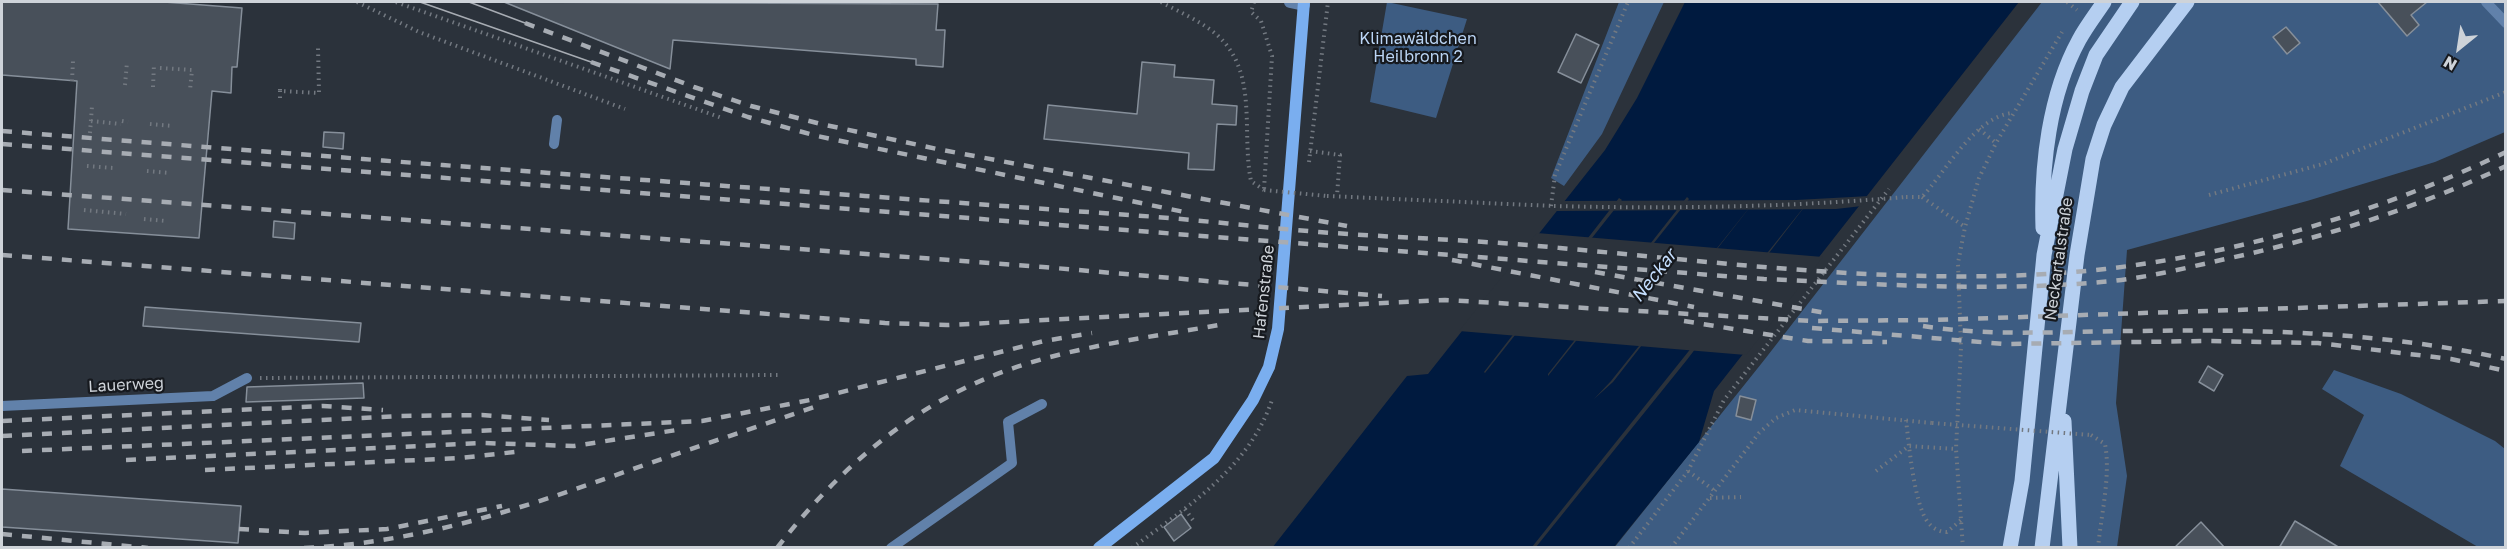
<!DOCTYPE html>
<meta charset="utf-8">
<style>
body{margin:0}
#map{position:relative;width:2507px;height:549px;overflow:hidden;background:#2b323b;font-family:"Golos Text",sans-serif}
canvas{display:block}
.frame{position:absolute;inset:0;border:3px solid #ced3d9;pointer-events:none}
.north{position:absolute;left:2429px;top:18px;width:60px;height:60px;-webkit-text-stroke:4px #16191e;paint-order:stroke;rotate:210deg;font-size:16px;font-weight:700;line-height:24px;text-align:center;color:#ced3d9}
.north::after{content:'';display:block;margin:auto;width:21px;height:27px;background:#ced3d9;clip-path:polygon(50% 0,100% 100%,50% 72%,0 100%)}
</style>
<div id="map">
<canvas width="2507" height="549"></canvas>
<div class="frame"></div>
<div class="north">N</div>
</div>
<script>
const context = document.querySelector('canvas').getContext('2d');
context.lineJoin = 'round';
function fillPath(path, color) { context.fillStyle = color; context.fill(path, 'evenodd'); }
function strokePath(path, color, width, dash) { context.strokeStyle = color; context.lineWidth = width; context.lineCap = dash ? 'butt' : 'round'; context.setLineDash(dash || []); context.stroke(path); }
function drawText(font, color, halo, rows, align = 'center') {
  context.font = font + ' "Golos Text",sans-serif'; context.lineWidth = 4.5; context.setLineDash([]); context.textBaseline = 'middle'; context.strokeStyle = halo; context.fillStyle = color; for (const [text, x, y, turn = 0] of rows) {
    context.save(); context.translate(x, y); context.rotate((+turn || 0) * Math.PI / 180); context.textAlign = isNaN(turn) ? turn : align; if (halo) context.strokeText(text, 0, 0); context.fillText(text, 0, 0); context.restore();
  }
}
const green = new Path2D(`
 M1387,2L1467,19L1436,118L1370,102Z
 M1619,2H1664L1602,134L1564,186L1551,178Z
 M2042,2H2505V132L2435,162L2307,201L2127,250L2116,403L2127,476L2117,547L1614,548L1765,359Z
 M2334,370L2401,394L2495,441L2505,449V547H2478L2340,466L2364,415L2322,389Z`);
const water = new Path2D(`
 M1685,2H2019L1714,391L1699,442L1614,547H1536L1686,361L1812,197L1532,547L1272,548L1407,376L1428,374L1605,150L1637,98ZM1687,197L1689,199L1548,376V374ZM1619,198L1622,200L1485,373L1484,372ZM1757,198L1613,382L1594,399L1611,381Z`);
const pier = new Path2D(`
 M1870,196L1862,206L1836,209L1555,211L1563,201L1796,200Z
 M1537,233L1823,257L1746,355L1459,331Z`);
const building = new Path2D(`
 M2,2H164L242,8L237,67H232L231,93L212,91L199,238L68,229L77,81L2,75Z
 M504,2L938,4L936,30H945L943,67L916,65V59L673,40L670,69Z
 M2378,2H2427L2411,15L2419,25L2407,36Z
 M2286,27L2300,43L2287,54L2273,37Z
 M1576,34L1599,45L1581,83L1558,72Z
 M1142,62L1175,65L1174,77L1214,80L1212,104L1237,106L1236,125L1217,124L1214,170L1188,169L1189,153L1044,139L1048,105L1137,114Z
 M324,132L344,133L343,149L323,147Z
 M274,221L295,223L294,239L273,237Z
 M145,307L361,323L359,342L143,326Z
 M2208,366L2223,375L2214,391L2199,382Z
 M363,383L364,398L246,402L247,387Z
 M1740,396L1756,400L1751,420L1736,416Z
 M2,489L241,506L238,543L2,527Z
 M1181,514L1191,528L1174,541L1164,527Z
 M2295,521L2340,548H2279Z
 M2201,522L2225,548H2174Z`);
const path = new Path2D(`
 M357,2L419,32L625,109
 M396,2L722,118
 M1161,2C1179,12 1201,21 1217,35C1259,72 1241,132 1251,181L1264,190
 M1254,2L1251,12L1261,21L1272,56L1264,190
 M2067,2L2077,10
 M160,68L192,70L190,90
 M72,81L73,61
 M125,85L127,62
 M153,87L154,64
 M280,89V91L319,93L318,47
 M280,98V91
 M91,121L121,124
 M122,121L128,122
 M150,124L173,126
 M1979,129L1996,143
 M90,133L92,106
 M1310,151L1340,155L1337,196
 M1309,162L1328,2
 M87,166L113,168
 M147,171L170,173
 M2209,195L2323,164L2506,92
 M1327,196L1554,206
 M1906,197H1922C1946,171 1975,117 2012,113
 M1922,197L1965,227
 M1551,206L1555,175L1628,2
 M84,210L126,214
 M144,219L166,221
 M260,378L779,375
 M1906,420C1909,445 1914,502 1927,521C1932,528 1939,532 1947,532L1961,520
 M2091,435L2105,444C2111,475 2101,515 2098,548
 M1688,471L1715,491
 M1876,471L1909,446L1956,449
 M1710,498L1741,497
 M1185,509L1195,523
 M1132,548C1187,507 1249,468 1272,400
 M1629,548L1688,471L1724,400L1889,189
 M1671,548L1759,433L1776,418L1795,410L1932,423
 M1963,548L1956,449L1961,347L1958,263L1965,227L1979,178L1996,143L2062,32`);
const service = new Path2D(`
 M2486,2L2506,23
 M554,144L557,120
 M2,406L213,396L247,378
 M891,548L1012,463L1008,422L1042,404`);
const minor = new Path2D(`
 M1290,2L1304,5`);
const secondary = new Path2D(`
 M1099,548L1214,458L1253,400L1269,367L1278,329L1304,2`);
const primary = new Path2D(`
 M2043,228C2041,166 2049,95 2079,40C2086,27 2096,14 2104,2
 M2064,421L2070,548
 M2010,548L2022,481L2044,255L2065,149L2082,91L2096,55L2132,2
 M2042,548L2077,255L2093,159L2104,125L2122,87L2187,2`);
const tram = new Path2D(`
 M420,2L591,62
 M469,2L525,23`);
const rail = new Path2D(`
 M525,23L694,87L751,106L821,124L937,149L1347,226
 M591,62L748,117L817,136L1189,213
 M2,131C377,161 753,188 1129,215C1192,219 1256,227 1319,232C1399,238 1480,240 1560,248C1739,264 1924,289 2105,269C2243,253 2380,212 2506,152
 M2,144L1764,279C1876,284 1988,292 2101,282C2141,279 2182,269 2221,260C2320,239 2414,209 2506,166
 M2,190L1043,267L1382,296
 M2,255L885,323L947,325L1445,300L1813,321L1933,320L2506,301
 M1452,260L1694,307
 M1595,272L1831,314
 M1684,321L1808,341L1887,342
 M1923,326C1993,337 2067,331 2138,331C2263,329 2382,332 2506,359
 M1812,328L2004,344L2205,341L2318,343L2451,359L2506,371
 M2,421L323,406L383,410
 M2,436L400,416L482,415L549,420
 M22,451L702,421L810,400L1044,341L1092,333
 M126,460L483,443L574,446L683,429
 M205,470L460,458L524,451
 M239,529L305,533L387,529L502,506
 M2,534L148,548
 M304,548C418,543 524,508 630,470C693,448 757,427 820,405
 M777,548C827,483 889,425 963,389C1043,349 1137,340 1224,324`);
const pathBridge = new Path2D(`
 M1264,190L1327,196
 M1554,206C1672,209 1789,207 1906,197
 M1932,423L2091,435`);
const parkNames = [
 ["Klimawäldchen",1418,39],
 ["Heilbronn 2",1418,57]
];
const streetNames = [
 ["Neckartalstraße",2059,259,-82],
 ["Hafenstraße",1264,292,-84],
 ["Lauerweg",126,385,-3]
];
const waterNames = [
 ["Neckar",1654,276,-52]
];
fillPath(green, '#3d5c82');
fillPath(water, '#001a3f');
fillPath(pier, '#2b323b');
fillPath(building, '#48505a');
strokePath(building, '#868f9a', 1.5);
strokePath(path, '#737981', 4, [1.5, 4.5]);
strokePath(service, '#6181aa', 10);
strokePath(minor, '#6181aa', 12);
strokePath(secondary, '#7aaeef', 12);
strokePath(primary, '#b5cff1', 15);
strokePath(tram, '#a7acb3', 1.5);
strokePath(rail, '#a7acb3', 4.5, [10, 10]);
strokePath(pathBridge, '#737981', 4, [1.5, 4.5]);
drawText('16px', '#bbd5f5', '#16191e', parkNames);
drawText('16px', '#ced3d9', '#16191e', streetNames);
drawText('italic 18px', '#c5dfff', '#16191e', waterNames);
</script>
